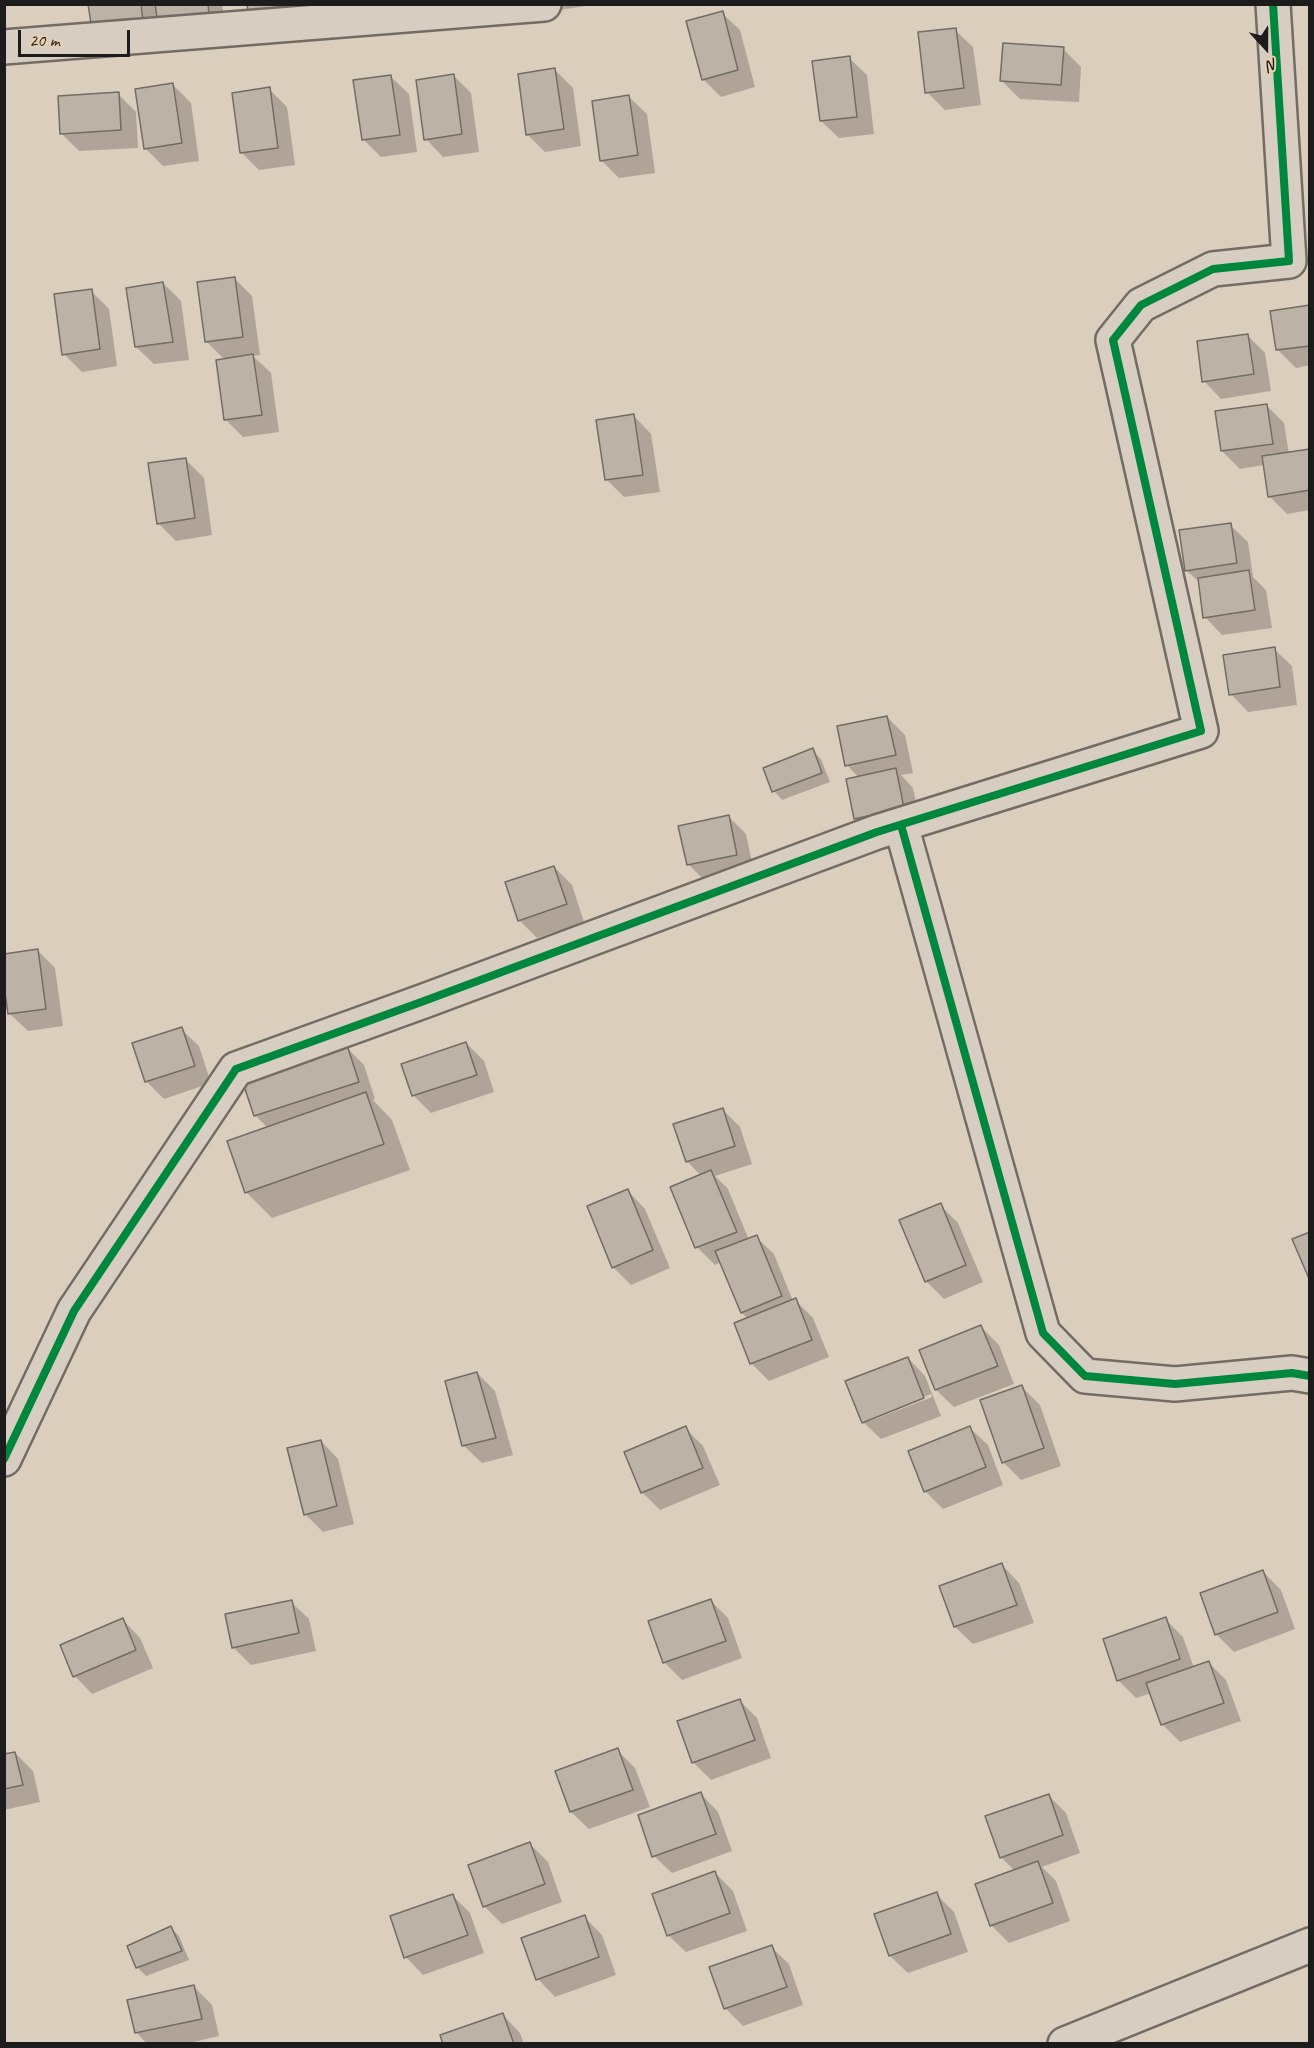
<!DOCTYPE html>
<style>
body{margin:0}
#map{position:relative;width:1314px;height:2048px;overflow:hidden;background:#dbcebd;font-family:Caveat,sans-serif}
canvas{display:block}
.frame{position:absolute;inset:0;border:6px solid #1c1c1c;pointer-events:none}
.north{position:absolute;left:1236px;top:18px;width:60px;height:60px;-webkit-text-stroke:4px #e8cfb0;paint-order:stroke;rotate:159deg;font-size:16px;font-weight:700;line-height:24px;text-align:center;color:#1c1c1c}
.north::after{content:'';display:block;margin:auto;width:21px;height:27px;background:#1c1c1c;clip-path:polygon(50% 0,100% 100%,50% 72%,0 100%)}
.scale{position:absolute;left:18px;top:30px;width:112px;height:27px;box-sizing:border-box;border:3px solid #1c1c1c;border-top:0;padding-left:8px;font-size:18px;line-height:21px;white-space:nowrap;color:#1c1c1c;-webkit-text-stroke:4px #e8cfb0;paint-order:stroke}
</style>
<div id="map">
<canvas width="1314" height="2048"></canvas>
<div class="frame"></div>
<div class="north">N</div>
<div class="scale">20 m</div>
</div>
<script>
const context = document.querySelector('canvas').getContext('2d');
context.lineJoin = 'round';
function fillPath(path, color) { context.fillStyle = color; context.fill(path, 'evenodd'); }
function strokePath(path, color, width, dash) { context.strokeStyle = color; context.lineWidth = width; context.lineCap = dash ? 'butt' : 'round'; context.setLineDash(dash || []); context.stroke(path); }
const shadow = new Path2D(`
 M90,4H222L227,40L179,48Z
 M249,4H314L318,28Z
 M546,4H599L553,11Z
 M722,13L740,30L755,87L721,97L703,79Z
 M955,30L973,47L981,105L945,110L927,92Z
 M1063,49L1081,67L1079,102L1020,99L1002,81Z
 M849,58L867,75L874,134L839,138L821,121Z
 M555,70L573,88L581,146L545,152L527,134Z
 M453,75L471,93L479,152L443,157L426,139Z
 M391,77L409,94L417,152L381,157L363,139Z
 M173,85L191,103L199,161L163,166L145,148Z
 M269,89L287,107L295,165L259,170L241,152Z
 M118,94L136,112L138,148L79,151L61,133Z
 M629,97L647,114L655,173L619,178L601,160Z
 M234,278L252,296L260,355L253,356L271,373L279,432L243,437L225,419V360L207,342Z
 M163,283L181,301L189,360L154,364L136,347Z
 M91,291L109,309L117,366L82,372L64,354Z
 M1310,306V365L1296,368L1278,350Z
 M1247,335L1265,353L1271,391L1221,399L1204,381Z
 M1266,405L1284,423L1289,454L1310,450V510L1287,514L1269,496L1264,465L1240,469L1222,451Z
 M634,416L651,434L660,492L624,497L606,479Z
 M186,460L204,478L212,535L176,541L158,523Z
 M1230,525L1248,542L1253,577L1266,590L1272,628L1222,635L1205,617L1200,583L1186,570Z
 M1274,649L1292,666L1297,705L1248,712L1231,694Z
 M887,717L905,735L913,773L901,775L913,788L921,825L873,836L855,818L859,778L847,765Z
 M812,750L821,759L830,782L782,800L774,791Z
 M728,816L746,834L754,872L706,882L688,864Z
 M554,867L572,885L584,922L537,938L519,920Z
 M37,950L55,968L63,1026L28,1031L10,1014Z
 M181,1029L199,1046L211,1083L164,1099L146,1081Z
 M466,1043L484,1061L494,1092L431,1113L413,1095Z
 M346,1047L364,1065L375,1099L373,1100L392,1120L410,1170L272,1218L246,1192L268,1128L255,1115Z
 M722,1109L740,1127L752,1164L715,1176L728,1189L749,1240L756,1237L774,1254L793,1301L795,1300L813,1318L829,1357L769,1381L751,1363L748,1319L742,1313L721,1262L715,1265L697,1247L672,1188L701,1176L687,1161Z
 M628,1191L645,1209L670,1268L631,1285L613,1267Z
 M940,1205L958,1223L983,1282L944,1299L926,1281Z
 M981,1327L999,1345L1014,1384L954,1407L936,1390L921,1351Z
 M908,1358L925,1376L941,1416L881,1439L863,1422ZM931,1394L932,1397L870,1421V1418Z
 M477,1373L495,1391L513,1455L482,1463L464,1446L446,1382Z
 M1022,1387L1040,1405L1061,1466L1021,1480L1003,1462Z
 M685,1428L703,1446L720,1485L660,1510L642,1492Z
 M970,1428L988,1445L1003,1485L943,1509L925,1491Z
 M321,1441L338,1459L354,1524L323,1532L305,1514Z
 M1002,1565L1019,1583L1034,1623L973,1644L955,1627L941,1587Z
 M1263,1572L1281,1590L1295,1629L1234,1652L1216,1634Z
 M710,1600L728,1618L742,1658L682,1680L664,1662Z
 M291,1602L309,1619L316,1651L251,1665L233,1647Z
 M1165,1619L1183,1637L1194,1668L1209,1663L1226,1680L1241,1721L1180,1742L1162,1724L1151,1693L1136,1698L1119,1681L1104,1640Z
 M123,1620L140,1638L153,1668L92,1694L75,1676Z
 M740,1701L757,1718L771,1758L711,1780L693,1762Z
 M617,1750L635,1768L650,1807L589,1829L571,1812Z
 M15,1753L33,1771L40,1802L4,1810V1755Z
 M701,1794L718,1812L732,1851L672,1873L654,1856Z
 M1048,1795L1066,1813L1080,1853L1042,1867L1056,1881L1070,1921L1009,1943L991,1925L1015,1871L1001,1857Z
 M530,1844L548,1862L562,1902L502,1924L484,1906Z
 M715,1873L733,1891L747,1931L686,1952L668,1935Z
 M936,1894L954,1912L968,1952L908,1973L890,1956Z
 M452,1895L470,1913L484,1953L423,1975L406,1957Z
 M584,1917L602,1935L616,1975L555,1997L538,1979Z
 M171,1928L179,1936L189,1960L146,1976L137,1967Z
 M771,1947L789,1964L803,2005L743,2026L725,2008Z
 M194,1987L212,2005L219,2036L185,2044H147L136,2032Z
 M503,2015L520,2033L524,2044H445Z`);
const building = new Path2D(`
 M88,4H141L143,22L92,30Z
 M155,4H208L210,23L159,31Z
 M247,4H300L301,10L249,18Z
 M723,11L738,70L702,80L686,21Z
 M956,28L964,88L925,93L918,32Z
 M1003,43L1064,47L1061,85L1000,81Z
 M850,56L857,117L820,121L812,61Z
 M555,68L564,129L526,135L518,74Z
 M454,74L462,134L424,140L416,80Z
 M391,75L400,135L362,140L353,80Z
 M173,83L182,143L144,149L135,89Z
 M270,87L278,148L240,153L232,93Z
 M119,92L121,130L60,134L58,96Z
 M629,95L638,155L600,161L592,101Z
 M235,277L243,337L205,342L197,282Z
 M163,282L173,342L135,347L126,288Z
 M92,289L100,349L62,355L54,294Z
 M1310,305V346L1276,350L1270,311Z
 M1248,334L1254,374L1202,382L1197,341Z
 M253,354L262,415L224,420L216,360Z
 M1267,404L1273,444L1221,451L1215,411Z
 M634,414L643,475L605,480L596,420Z
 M1310,449V490L1268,497L1262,456Z
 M186,458L195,518L157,524L148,463Z
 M1231,523L1237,563L1185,571L1179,530Z
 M1249,570L1255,610L1203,618L1198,578Z
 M1275,647L1280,687L1229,695L1223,655Z
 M887,716L896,755L845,766L837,726Z
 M813,748L822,773L772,792L763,768Z
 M896,768L904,808L854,819L846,779Z
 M729,815L737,855L687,865L678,826Z
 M554,866L567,904L518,921L505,882Z
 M38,949L46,1009L8,1014L4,986V954Z
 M182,1027L195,1066L145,1082L132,1043Z
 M466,1042L477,1075L412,1096L401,1064Z
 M347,1045L359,1082L254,1116L242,1080Z
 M366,1092L384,1144L245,1193L227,1141Z
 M723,1108L735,1146L686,1162L673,1124Z
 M711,1170L737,1232L695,1248L670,1187Z
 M628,1189L653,1250L612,1268L587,1206Z
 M941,1203L966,1265L925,1282L899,1220Z
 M1310,1232V1281L1292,1239Z
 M757,1235L782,1296L741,1313L715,1251Z
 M796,1298L812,1340L750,1364L734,1323Z
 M981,1325L998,1366L935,1390L919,1350Z
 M908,1357L924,1398L862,1423L845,1381Z
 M477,1372L496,1438L462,1446L445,1381Z
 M1022,1385L1044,1448L1002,1463L980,1400Z
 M686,1426L703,1468L641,1493L624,1452Z
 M970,1426L986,1467L924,1492L908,1451Z
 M321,1440L337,1506L304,1515L287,1448Z
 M1002,1563L1017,1605L954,1627L939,1586Z
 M1263,1570L1278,1612L1215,1635L1200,1593Z
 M711,1599L726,1641L663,1663L648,1621Z
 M292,1600L299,1633L232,1648L225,1614Z
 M1166,1617L1180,1659L1117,1681L1103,1639Z
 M123,1618L136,1650L73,1677L60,1645Z
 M1209,1661L1224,1703L1161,1725L1146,1683Z
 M740,1699L755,1740L692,1763L677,1721Z
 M618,1748L633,1790L570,1812L555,1771Z
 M15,1752L23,1785L4,1789V1754Z
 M701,1792L716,1834L652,1857L638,1815Z
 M1049,1794L1063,1835L1000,1858L985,1816Z
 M530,1842L545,1884L483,1907L468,1865Z
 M1038,1861L1053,1903L990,1926L975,1884Z
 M715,1871L730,1913L667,1936L652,1894Z
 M937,1892L951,1934L889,1956L874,1914Z
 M453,1894L468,1935L404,1958L390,1916Z
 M585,1915L599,1957L536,1980L521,1938Z
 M171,1926L182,1951L136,1968L127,1946Z
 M772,1945L787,1987L724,2009L709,1967Z
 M194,1985L202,2019L135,2033L127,2000Z
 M503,2013L514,2044H443L440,2035Z`);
const minor = new Path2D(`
 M4,47L544,4
 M901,825L1043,1333L1085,1376L1175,1384L1292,1373L1310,1376
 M4,1459L74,1311L236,1069L424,1001L877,832L1201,731L1113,340L1141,305L1213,269L1289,261L1273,4
 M1065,2044L1310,1945`);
const cycleway = new Path2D(`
 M901,825L1043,1333L1085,1376L1175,1384L1292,1373L1310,1376
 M4,1459L74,1311L236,1069L424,1001L877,832L1201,731L1113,340L1141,305L1213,269L1289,261L1273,4`);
fillPath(shadow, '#0003');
fillPath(building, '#bcb2a6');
strokePath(building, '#726c64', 1.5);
strokePath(minor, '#726c64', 38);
strokePath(minor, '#d7cdc1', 33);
strokePath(cycleway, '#00873e', 8);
</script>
